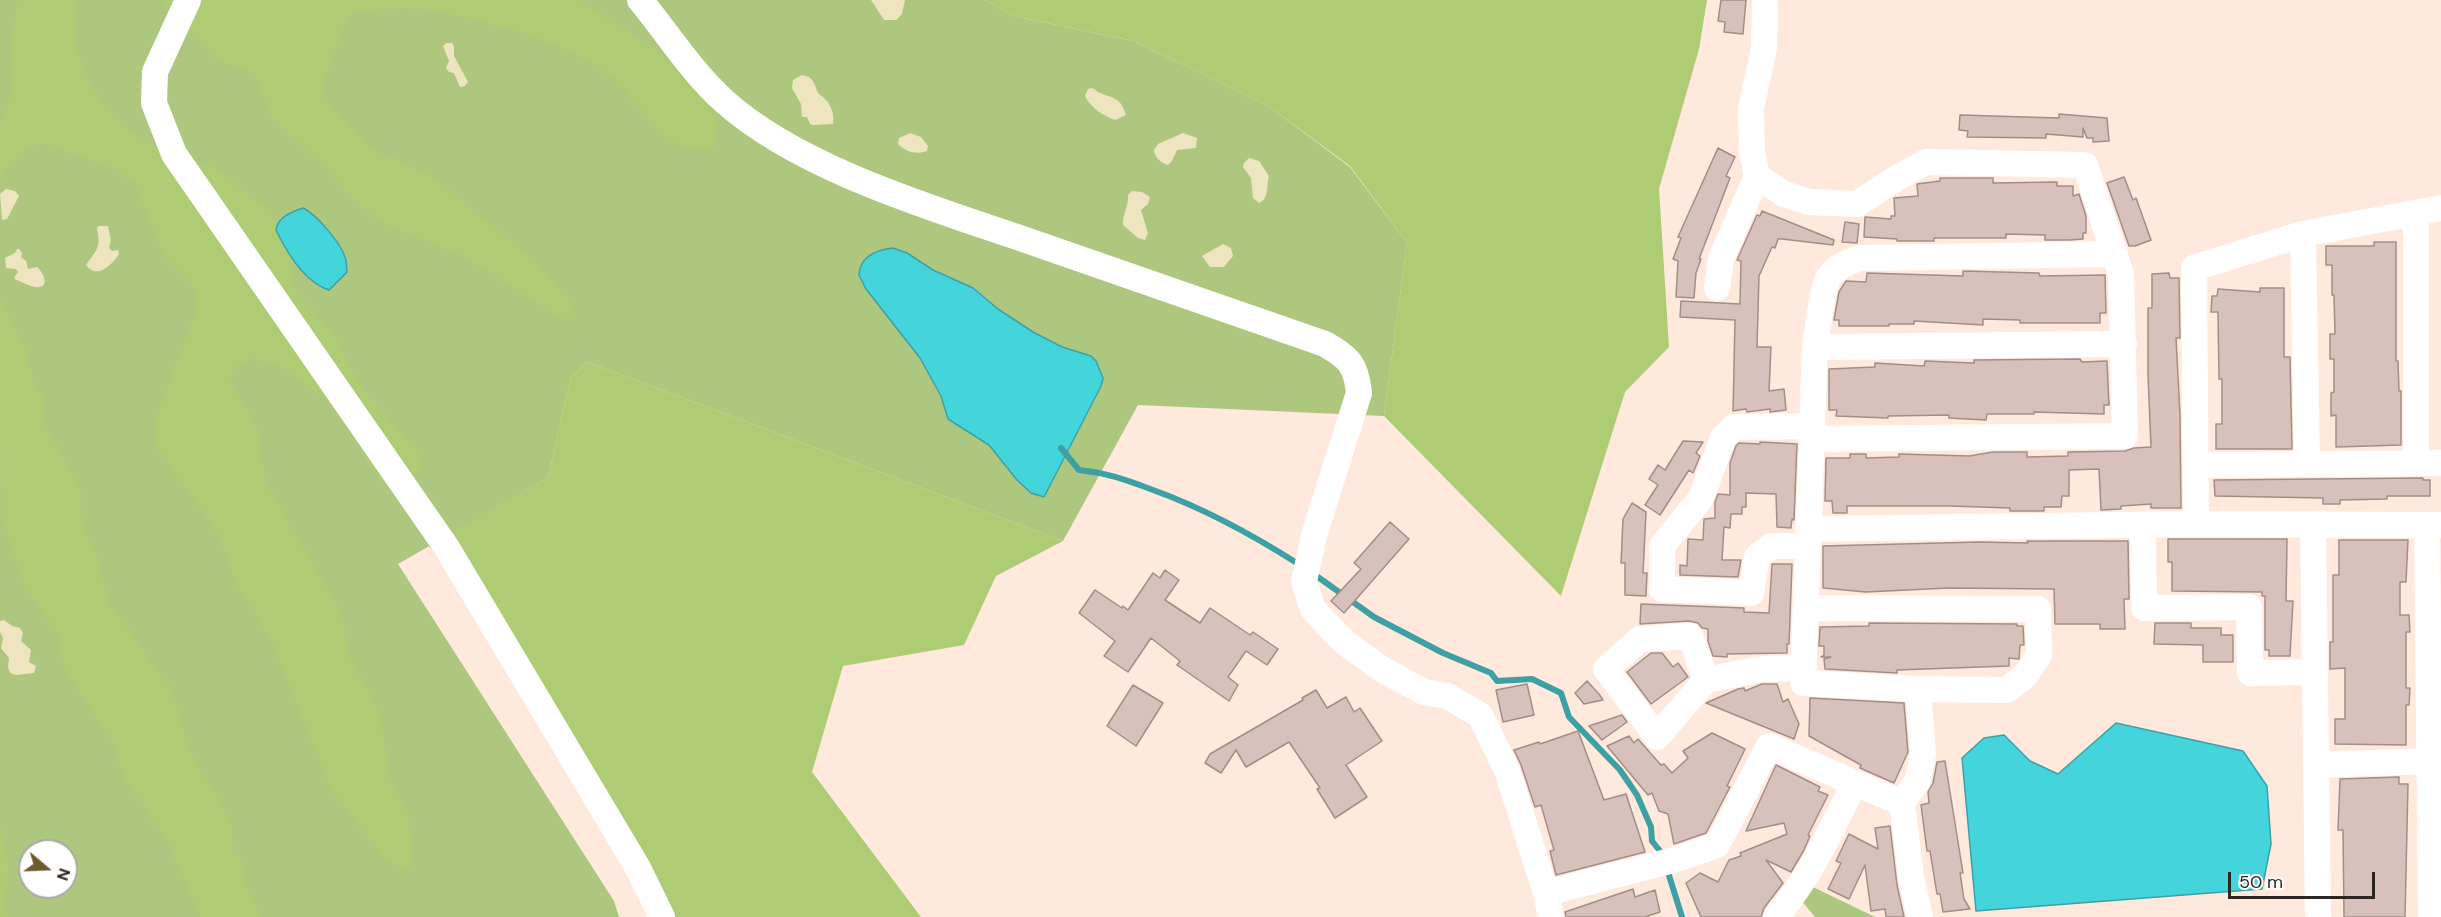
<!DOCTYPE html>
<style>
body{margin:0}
#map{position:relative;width:2441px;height:917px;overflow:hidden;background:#fee9dc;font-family:"DM Sans",sans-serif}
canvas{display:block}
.north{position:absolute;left:18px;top:839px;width:60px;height:60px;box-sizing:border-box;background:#fff;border:2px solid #aba8a6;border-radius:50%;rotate:109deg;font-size:16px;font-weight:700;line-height:24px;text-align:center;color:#2d2521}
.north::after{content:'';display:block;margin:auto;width:21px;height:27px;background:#705b2a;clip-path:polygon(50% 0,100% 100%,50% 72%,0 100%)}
.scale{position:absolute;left:2228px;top:872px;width:147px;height:27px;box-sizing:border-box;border:3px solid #2d2521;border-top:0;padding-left:8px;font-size:18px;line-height:21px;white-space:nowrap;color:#2d2521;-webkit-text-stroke:4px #fff;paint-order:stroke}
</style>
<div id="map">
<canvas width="2441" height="917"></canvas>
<div class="north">N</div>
<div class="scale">50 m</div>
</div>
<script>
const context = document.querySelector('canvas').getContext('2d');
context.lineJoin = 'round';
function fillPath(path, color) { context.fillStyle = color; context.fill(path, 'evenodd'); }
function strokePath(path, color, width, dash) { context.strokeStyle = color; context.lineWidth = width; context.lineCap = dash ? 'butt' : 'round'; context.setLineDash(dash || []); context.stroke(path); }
const green = new Path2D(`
 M0,0H984L1014,16L1134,41L1268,106L1350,167L1407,243L1384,416L1138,405L1063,541L588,362L571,377L548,478L398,564L614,901L619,917H0ZM30,851H66V887H30Z
 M1811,886L1875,917H1815L1801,900Z`);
const forest = new Path2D(`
 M18,0H79C62,42 93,101 126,128C143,142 175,156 196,167L202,162L215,167L271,213L290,253L295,290L335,336L354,377L419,455L422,466C411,479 399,487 383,483L368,463L358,427L341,410L285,369L254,358L231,370V382L257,428L266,483L341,612L350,658L382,719L388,775L409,817L412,868L404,871L384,858L331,788L272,642L236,582L219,535L153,441L161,404L195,314V288L162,252L135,183L117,170L45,143C27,146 6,163 0,180V124L11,96L10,59Z
 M160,0H578L650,45L702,98L719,123L714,148C666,161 644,104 612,77C570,42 476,17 421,9C400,6 374,11 353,12L347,18L323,85L327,102L372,149L434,178L535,261L573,305L576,313L571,319H562L465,257L384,224L357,204L324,165L273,120L254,74L217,59Z
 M984,0H1707L1699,49L1659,189L1669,347L1625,392L1561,596L1384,416L1407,243L1350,166L1268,106L1134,41L1014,16Z
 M0,297L27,355L34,383L42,394L44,423L80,488L81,520L99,561L107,601L172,690L188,748L231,821L233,852L242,861V875L261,917H201L168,842L124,778L114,745L65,669L59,635L25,588L1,515Z
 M588,362L1063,541L996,576L964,645L843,666L812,772L921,917H656L434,551L428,546L548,478L571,377Z
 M0,829L8,865L5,906L7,917H0Z`);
const sand = new Path2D(`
 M871,0H905L902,14L896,20H884Z
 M446,43H452L454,47V56L468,82L465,86L460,87L454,73L449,72L446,68L449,61L443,46Z
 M802,75C813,77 814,82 817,91C819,95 821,95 824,98C831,104 835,115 833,124L813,125L810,124L807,117H802L801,104L792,88L793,80Z
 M1092,88C1095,89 1097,92 1100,93C1115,99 1121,98 1126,115L1115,120C1103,116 1090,107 1085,96L1088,89Z
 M910,133L921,137L928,146L927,151C916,155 906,152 898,144L899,138Z
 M1183,133L1197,138L1196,148L1177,150L1172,161L1168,165C1161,163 1154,157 1154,150L1158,144Z
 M1249,158L1259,161L1269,176C1266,186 1270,198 1259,203L1253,198L1251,178L1243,167L1244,163Z
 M6,189L15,191L19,196L7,219L2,220L0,194Z
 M1132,191L1142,192L1150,197L1148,204L1141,210L1148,233L1145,240L1138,238L1123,225C1122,214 1129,207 1128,195Z
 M99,226H108L111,240L109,248L112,251L118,250L119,254C112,265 97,280 86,265C97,249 101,249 97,228Z
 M1223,244L1231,248L1233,256L1224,267H1210L1202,256Z
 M17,249H19L22,253L21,257L26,261L28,269L37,267C44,273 51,289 35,287C28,286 23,282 16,280L14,278L18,272L16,269L6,268L5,258L15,253Z
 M4,620L12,626L20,628L23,633L21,641L31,650L29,662L36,666L34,673L16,675L10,673L8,667L9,658L1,648L3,638L0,632V621Z`);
const water = new Path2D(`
 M303,208C316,214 340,242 345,257C347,261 346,267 347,272L329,290C304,282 287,253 276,230C278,217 291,212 303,208Z
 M893,248L907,253L933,270L973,288L998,309L1033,332L1062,347L1091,356L1096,361L1103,378L1101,386L1044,497L1031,493L1017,480L989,445L948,419L941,396L920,358L866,289L859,275C860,256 876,250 893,248Z
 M2116,723L2243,751L2267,786L2271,844L2262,889L1976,911L1962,758L1984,738L2004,735L2030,761L2058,774Z`);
const stream = new Path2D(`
 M1061,448L1079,470C1108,473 1126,480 1153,490C1206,509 1253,535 1300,565
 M1311,572L1374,617L1443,653L1491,673L1497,681L1532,679L1561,693L1569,717L1620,770L1637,795L1651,827L1652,841L1664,856
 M1667,869L1682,917`);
const building = new Path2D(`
 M1721,0H1746L1743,34L1724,32L1725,22L1718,21Z
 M2059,114L2107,118L2109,141L2093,142V138H2087L2083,128V137L2046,134V138L1967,137L1968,131L1959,130L1960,115L2059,118Z
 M1718,148L1735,157L1726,176L1730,178L1699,259H1701L1696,273L1694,298L1676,297L1678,261L1673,259L1681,238L1678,237Z
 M2124,177L2133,200L2136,198L2151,240L2135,246H2129L2107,183Z
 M1940,178H1993V183L2057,182V186H2073V196L2079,194L2086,216V233H2083V239L2070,240H2045V235L2006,234V238H1934V241H1897V239L1864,237L1865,217L1891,219V216H1895L1894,198L1918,196L1917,184L1940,181Z
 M1762,211L1834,240L1833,245L1782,239H1778L1775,248L1772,247L1759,276L1757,347H1771L1769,391L1784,389L1786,410L1770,412V409L1747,412L1746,409L1733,411L1735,320L1680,317L1681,301L1740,304L1741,261L1737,260L1757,215L1760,216Z
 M1845,222L1859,224L1857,243L1842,242Z
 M2374,242H2396V361H2398L2399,391H2401V445L2336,447V415L2331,416V393L2334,392V359H2330V334H2335L2334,295H2332V265H2326V246H2374Z
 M1963,271L2039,273L2040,276L2105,275L2106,313H2100V323H2020V320L1983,319V325L1914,321V324H1889V326H1839V320H1834L1839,292L1846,281L1866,282L1867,273L1963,276Z
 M2169,273L2170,278H2179L2180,338H2176L2180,415L2181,508H2151V504L2121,506V509L2101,510L2099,469L2069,470V496H2062L2061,507H2044V511H2010V508L1950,506H1847V513H1833L1832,501H1825L1826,458H1850V454H1866V458L1899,457V454L1969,456L1993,452H2027V457L2068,456V452L2125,451L2134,448L2151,447L2148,375V308H2152V274Z
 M2260,288H2284V357H2290L2292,449H2216V424H2222V379H2219L2218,312H2211L2212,296H2217L2218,289L2260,292Z
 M2080,359L2082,362L2107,361L2109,405H2104V414L2034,412V414H1987L1986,420L1949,418V415L1888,416V418L1836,416L1837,410H1829V369L1875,367V363L1924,366L1925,361L1974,363V360Z
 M1683,441L1703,442L1696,453L1700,456L1693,473L1689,470L1660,515L1645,505L1658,485L1649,479L1658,465L1665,470Z
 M1760,442L1797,444L1794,520L1792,519L1791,528L1777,527L1776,494L1746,493V507H1742V514H1731L1730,528L1724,527L1722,560H1741L1738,577L1680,575V565L1687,566L1688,539L1703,540L1704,519L1715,518V502L1718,494L1730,495V463L1736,446L1739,443L1760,444Z
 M2423,478V480H2430V496H2387V499L2340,500V504H2323V498L2215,496L2214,480Z
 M1632,503L1646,512L1643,573H1647L1646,596L1625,595V563H1621L1623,519Z
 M1390,522L1409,539L1344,613L1331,601L1361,569L1354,563Z
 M2168,539H2287L2286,601H2293L2290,656H2269V650H2265V596H2262V592L2172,591V562H2168Z
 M2339,540H2408L2406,582H2400V615H2409L2410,632H2406V688H2410L2409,705H2406V745L2335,744V719H2345V668L2330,669V642H2333V575H2339Z
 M2027,541H2128L2129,599H2124L2125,629H2100V624H2055L2054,589L1948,588L1866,592L1823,588V546L1979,542L2028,543Z
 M1772,564H1792L1789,644H1787V653L1727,654V657L1713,656L1708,641V629L1702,628L1698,623L1689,621L1640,624L1641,604L1744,608V612L1769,613Z
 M1165,570L1179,580L1165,600L1200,623L1210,608L1250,635L1253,632L1278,649L1267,665L1246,651L1228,677L1238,685L1229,701L1177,665L1180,661L1151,638L1128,672L1104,656L1115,641L1079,613L1095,590L1122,608L1123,606L1128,610L1153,573L1160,578Z
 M1869,623L2017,624V626H2023L2024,645H2020L2019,659L2009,658V666L1897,670V673L1825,669L1824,659L1831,657H1821L1824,655V646H1819L1820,627L1869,626Z
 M2155,623H2191V628H2221V635H2233V662H2203V645L2154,644Z
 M1651,653H1662L1673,667L1678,663L1688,677L1651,704L1627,672Z
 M1587,681L1599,694L1603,700L1584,704L1575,693Z
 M1527,684L1534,715L1503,722L1496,690Z
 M1762,684H1777L1783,702L1788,699L1799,724L1794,739L1706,703L1738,689L1744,688L1745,691Z
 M1133,685L1163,703L1136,746L1107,726Z
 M1316,690L1327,708L1346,697L1354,712L1360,708L1382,741L1346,765L1367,797L1335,818L1317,789L1320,788L1289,742L1246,767L1236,750L1221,773L1205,763L1210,754L1303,700L1302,698Z
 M1810,698L1904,703L1908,752L1894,783L1860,768L1861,765L1809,736Z
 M1622,715L1627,722L1602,740L1589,726Z
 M1578,731L1604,800L1626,794L1645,852L1556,875L1550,851L1554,850L1541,805L1535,807L1521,765L1514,750L1539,742L1540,744Z
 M1712,733L1745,749L1727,786L1730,787L1706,833L1674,844L1668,814L1659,811L1652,793L1648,795L1607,746L1629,736L1634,743L1638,739L1661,765L1664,764L1672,773L1688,758L1683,751Z
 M1945,761L1963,873H1960L1964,899L1970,909L1943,912L1940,894H1937L1930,851H1927L1921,805L1929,803L1928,792L1933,783L1937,762Z
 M1776,765L1820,787L1818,791L1828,795L1808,835L1810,836L1804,850L1791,872L1766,860L1783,883L1764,908L1761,917H1701L1686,883L1700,873L1718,882L1729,860L1741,856L1740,853L1787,834L1784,823L1746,831Z
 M2399,777V784H2408L2405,917H2344L2343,830H2338L2340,779Z
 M1890,826L1897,885L1904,917H1886L1885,909L1871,911L1865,865L1849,899L1828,889L1841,863L1836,861L1849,834L1878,849L1875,828Z
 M1633,889L1635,897L1655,890L1660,912L1645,917H1566L1565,912Z`);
const minor = new Path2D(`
 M188,0L155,72L154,103L174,154L447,548L638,868L662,917
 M640,0C669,35 690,70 724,101C797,167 928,207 1020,238C1121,274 1223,309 1325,344C1349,358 1356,364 1359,393L1315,532L1304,581L1313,609L1343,641L1383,670L1424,692L1447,696L1480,715L1507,770L1546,893L1551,917
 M1765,0L1764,49L1751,108L1752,152L1757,176L1784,194L1809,202L1857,204L1897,178L1926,162L2085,165L2121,274L2125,436L1811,439
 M2303,234L2307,464
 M1717,288L1721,259L1757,176
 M1815,347L2124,344
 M2416,463V214
 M2197,465L2441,463
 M2196,524L2194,268L2303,234L2441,208
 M2313,524L2318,917
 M2143,525L2144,608L2249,607L2250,673L2314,672
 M2427,525L2431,917
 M1808,529L2196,524L2441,525
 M1808,546H1771L1757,557L1751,593L1662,589V546L1701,498L1723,438L1734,427L1812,426
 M1806,608L2038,609L2039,655L2025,676L2007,690L1918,689L1803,683L1815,347C1818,332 1821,285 1831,274C1838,266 1849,262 1859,258L2115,254
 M1706,680L1690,636L1640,639L1606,669L1657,737L1706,680L1761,669L1804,668
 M1918,689L1923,754L1918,780L1902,803L1912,883L1920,917
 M2316,765L2428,761
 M1546,893L1674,860L1717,845L1769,746L1855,783
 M1776,917C1810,877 1831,830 1855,783L1902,803`);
fillPath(green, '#adc87e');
fillPath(forest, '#adcc74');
fillPath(sand, '#eee4bf');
fillPath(water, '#44d5dc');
strokePath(water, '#3da0a4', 1.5);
strokePath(stream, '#3da0a4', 6);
fillPath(building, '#d8c0bb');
strokePath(building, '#a48d88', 1.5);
strokePath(minor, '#fff', 26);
</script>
